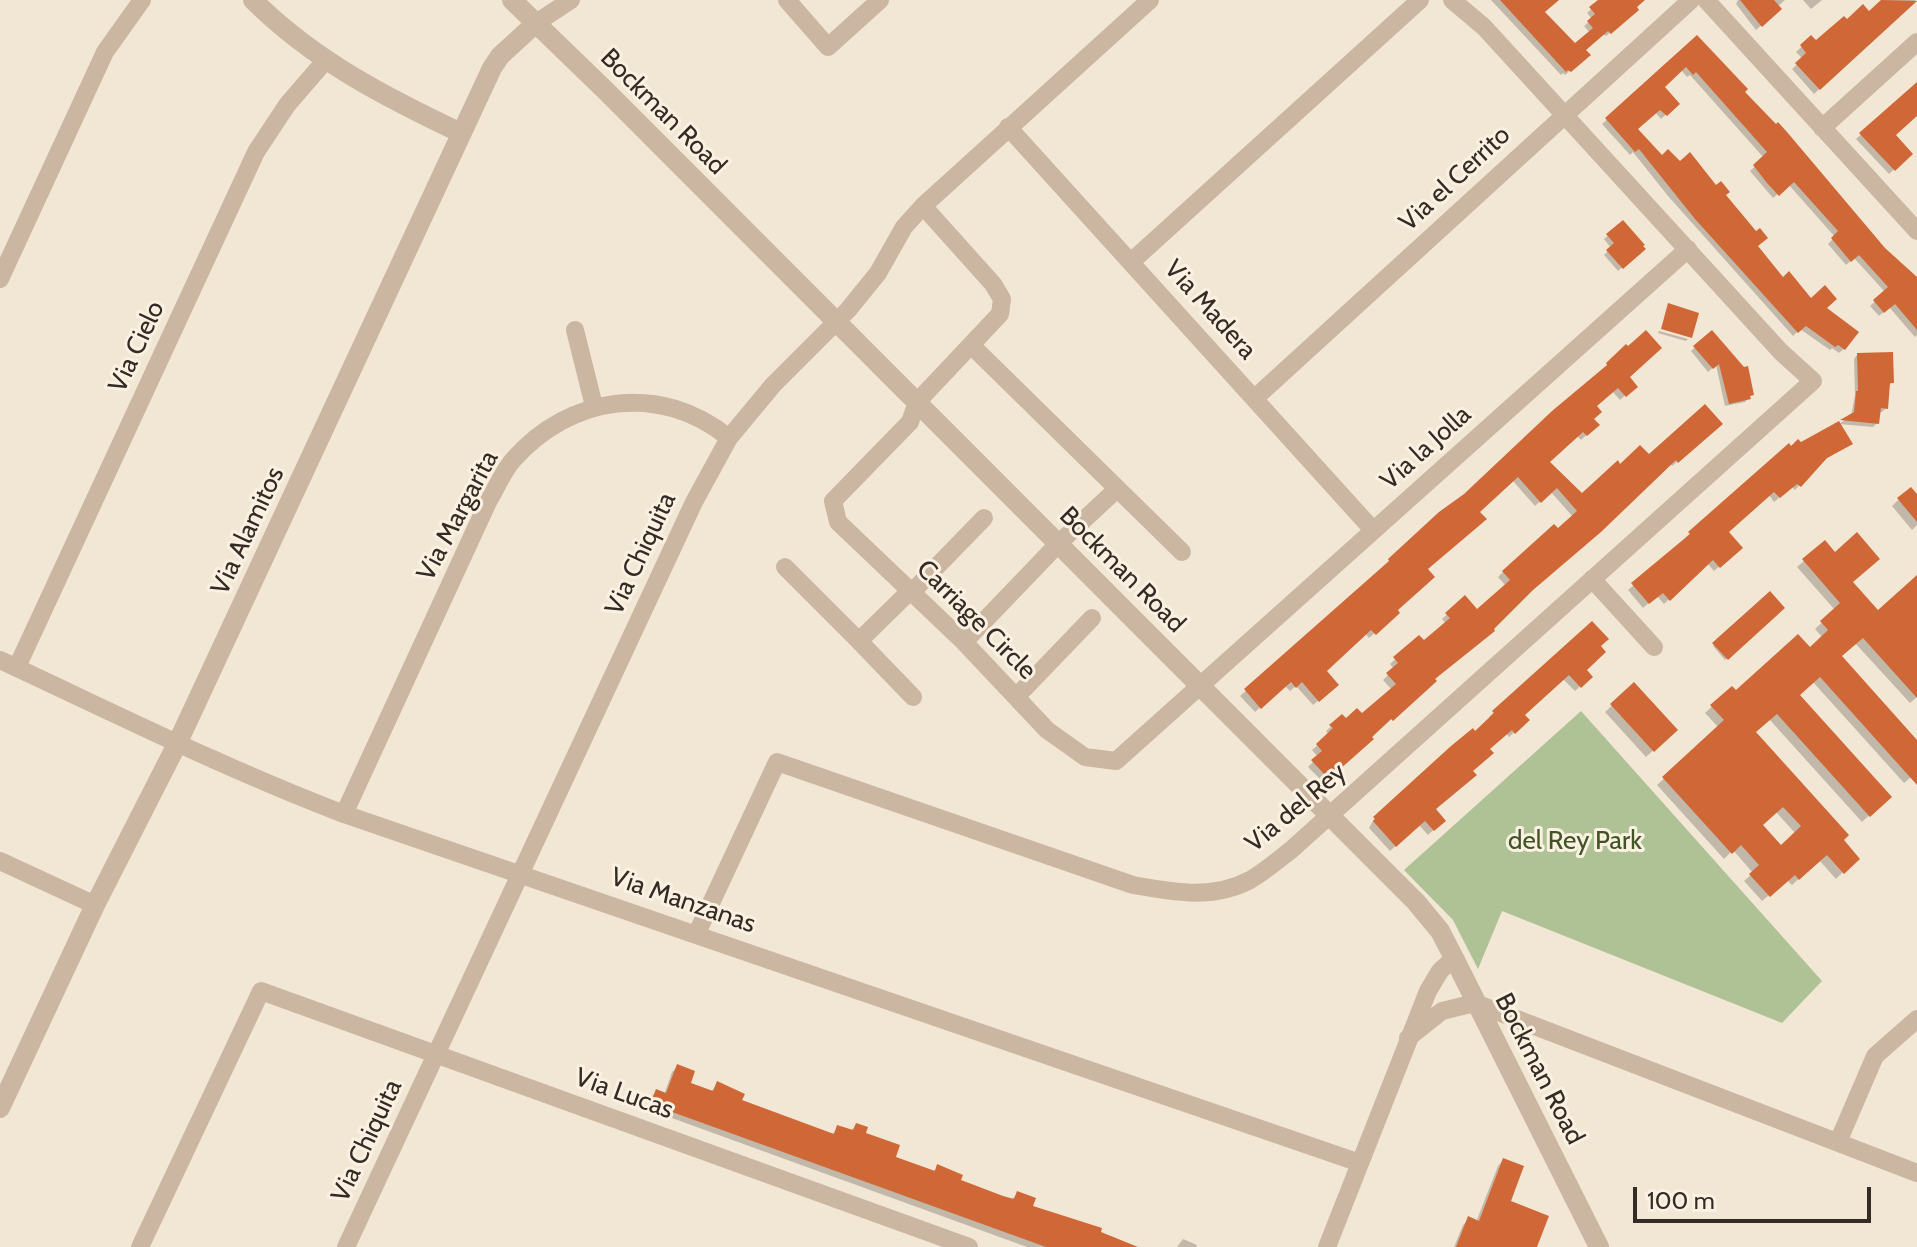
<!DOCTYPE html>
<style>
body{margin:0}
#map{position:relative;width:1917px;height:1247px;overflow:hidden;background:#f2e7d5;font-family:Cabin,sans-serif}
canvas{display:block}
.scale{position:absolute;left:1633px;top:1187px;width:238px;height:36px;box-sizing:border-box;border:4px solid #342b24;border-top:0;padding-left:10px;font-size:24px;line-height:28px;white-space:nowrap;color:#342b24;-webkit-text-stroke:6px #faf1e2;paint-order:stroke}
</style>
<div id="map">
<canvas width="1917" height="1247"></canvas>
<div class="scale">100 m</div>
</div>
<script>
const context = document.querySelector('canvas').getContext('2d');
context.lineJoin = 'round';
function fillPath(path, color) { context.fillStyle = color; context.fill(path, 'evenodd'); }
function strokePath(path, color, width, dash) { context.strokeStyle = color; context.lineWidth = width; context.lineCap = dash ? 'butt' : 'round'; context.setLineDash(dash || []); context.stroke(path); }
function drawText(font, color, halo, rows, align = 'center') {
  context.font = font + ' Cabin,sans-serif'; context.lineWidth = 6; context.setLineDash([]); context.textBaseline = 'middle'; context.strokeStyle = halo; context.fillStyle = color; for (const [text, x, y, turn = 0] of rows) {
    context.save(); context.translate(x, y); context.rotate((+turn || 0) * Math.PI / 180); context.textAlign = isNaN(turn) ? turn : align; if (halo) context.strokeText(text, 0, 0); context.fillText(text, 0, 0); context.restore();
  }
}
const green = new Path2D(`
 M1581,711L1822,981L1782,1023L1502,911L1478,969L1453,920L1404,870Z`);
const shadow = new Path2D(`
 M1491,0H1552L1543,12L1575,46L1590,33L1584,26L1592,19L1587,13L1601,0H1643L1634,8L1632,14L1606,36L1603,34L1584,50V58L1565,75L1563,73L1561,75Z
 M1738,0H1785L1777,7L1780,9L1756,30L1736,4Z
 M1803,0H1822L1811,9Z
 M1883,0H1916L1814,94L1792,69L1803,59L1796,52L1811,38L1816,43L1847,22L1869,14Z
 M1697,38L1884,249L1917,281V335L1915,337L1889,307L1879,316L1870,306L1885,292L1854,258L1846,265L1828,244L1835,237L1789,185L1773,198L1750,171L1764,158L1690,75L1687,77L1681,70L1662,87L1677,104L1661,119L1655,112L1636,130L1662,158L1723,195L1756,246L1783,279L1824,309L1844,349L1839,353L1832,348L1830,350L1800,329L1793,336L1668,196L1633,152L1630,155L1602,124Z
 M1917,84V114L1894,135L1911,154L1889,174L1856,139Z
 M1622,223L1643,249L1618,271L1604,255L1611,248L1604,239Z
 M1659,331L1688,339L1686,341L1658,333Z
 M1712,332L1752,394L1745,402L1725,406L1716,365L1708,372L1691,351Z
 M1857,355L1892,383L1888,386L1886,408L1882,412H1878L1877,423L1873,427L1839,424L1851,416L1855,395L1854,359Z
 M1627,377L1635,387L1620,400L1612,391L1594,407L1592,419L1597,425L1581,440L1577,436L1547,462L1582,496L1620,466L1715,429L1672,466L1670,463L1323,782L1308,767L1318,757L1312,750L1329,735L1326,731L1342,717L1345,721L1361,716L1392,690L1383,680L1394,669L1390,664L1418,638L1423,643L1446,624L1442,619L1465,598L1477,612L1506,586L1498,577L1503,572L1573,517L1551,492L1535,506L1512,480L1478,512L1426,569L1392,618L1369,638L1365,633L1324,671L1336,685L1313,705L1296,686L1290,691L1285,686L1255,712L1240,696L1386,567L1389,561Z
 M1850,444L1821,462L1795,490L1792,487L1774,502L1769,495L1727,532L1736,552L1714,571L1707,563L1664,604L1657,596L1643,608L1628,590L1686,540L1685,538L1690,533L1791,448L1801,445Z
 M1910,489L1917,497V525L1912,530L1892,506Z
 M1804,561L1851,582L1878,613L1917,587V697L1910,703L1855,643L1840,657L1917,743V772L1904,783L1813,682L1798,696L1889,797L1862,822L1769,719L1754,732L1857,858L1836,879L1819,860L1792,885L1787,880L1762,901L1744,881L1753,873L1733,850L1724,859L1657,785L1719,728L1705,713L1732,688L1736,693L1810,650L1823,638L1815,629L1835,610L1797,567ZM1776,812L1796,834L1781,848L1761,826Z
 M1769,594L1782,608L1725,660L1713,646Z
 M1599,646L1584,670L1590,677L1575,691L1563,679L1523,715L1522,725L1509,737L1506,733L1488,749L1434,809L1444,820L1428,835L1419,825L1390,851L1369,828L1374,819L1453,747L1475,733L1491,719L1489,717L1494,712Z
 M1634,685L1675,730L1646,757L1605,712Z
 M678,1066L688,1084L711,1092L717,1084L740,1102L831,1136L838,1127L850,1131L857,1125L893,1158L932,1172L938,1167L959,1182L1002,1198L1012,1199L1017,1194L1030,1208L1098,1233L1120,1247H1027L647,1109L651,1097L656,1092L664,1095L672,1072Z
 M1503,1160L1508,1202L1535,1247H1454L1463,1225L1469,1219L1476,1222L1498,1166Z
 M1183,1239L1197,1245L1196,1247H1177Z`);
const building = new Path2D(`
 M1500,0H1559L1545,12L1575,43L1593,28L1587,21L1595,14L1589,7L1598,0H1645L1637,7L1639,10L1611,34L1608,31L1586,50L1591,55L1571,72L1568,70L1566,72Z
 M1740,0H1774L1782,9L1762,27Z
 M1881,0L1917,1L1820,90L1795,63L1806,53L1800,45L1811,35L1816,40L1844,16L1847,19L1863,4L1869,11Z
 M1697,35L1748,89L1745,92L1776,124L1778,122L1787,132L1885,248L1917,277V330L1895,304L1884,313L1873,300L1888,287L1859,255L1851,262L1831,238L1838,231L1794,182L1779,196L1767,183L1753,165L1767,152L1696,72L1693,75L1686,67L1665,87L1680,104L1667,116L1660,110L1638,129L1662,155L1668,149L1680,161L1690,152L1716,185L1721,181L1730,192L1726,195L1756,231L1760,228L1768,238L1758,246L1783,277L1789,271L1811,298L1825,285L1837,299L1827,308L1859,332L1845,350L1838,345L1835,347L1806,326L1798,333L1695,219L1639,149L1635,152L1605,118Z
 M1917,82V116L1896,135L1913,154L1895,171L1859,133Z
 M1623,220L1645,245L1643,246L1646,249L1623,269L1606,250L1614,243L1606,234Z
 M1668,303L1699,313L1692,338L1661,329Z
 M1646,330L1662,348L1630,377L1638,387L1626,397L1618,388L1597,406L1602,412L1594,419L1600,425L1587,436L1583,432L1550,462L1582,493L1618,460L1620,464L1640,445L1649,454L1705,404L1723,424L1678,463L1676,460L1601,532L1533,590L1494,629L1495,631L1435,679L1437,681L1393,721L1391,719L1372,737L1374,739L1330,778L1326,776L1311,760L1322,751L1316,744L1333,728L1329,725L1342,714L1346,718L1357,708L1362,713L1396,684L1386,673L1398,663L1393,657L1419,635L1424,640L1450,618L1445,613L1465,595L1477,609L1510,580L1502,571L1554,524L1558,528L1577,511L1557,488L1541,503L1518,477L1480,512L1487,519L1428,569L1435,577L1398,610L1400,613L1376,635L1371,630L1327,671L1339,685L1319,702L1302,682L1296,688L1291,682L1261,709L1244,689L1389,561L1388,559L1439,512L1464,494L1552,411L1607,365L1606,363L1626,344L1628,346Z
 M1712,330L1744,367L1748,366L1754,395L1750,396L1751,399L1729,404L1719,364L1713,369L1693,346Z
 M1893,352L1894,383H1890L1888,409L1881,408L1879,424L1840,420L1854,412L1856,391H1858L1857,353Z
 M1839,421L1853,444L1827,458L1801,487L1797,484L1780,498L1774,492L1729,532L1743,548L1720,568L1713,560L1670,601L1663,593L1649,604L1631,583L1690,534L1688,532L1789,443L1791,446L1798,439L1801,442Z
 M1911,487L1917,494V522L1897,498Z
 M1857,532L1880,559L1853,582L1878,610L1917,575V698L1863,638L1842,656L1917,740V785L1820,677L1800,695L1892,797L1870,817L1777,714L1756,732L1849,835L1844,840L1860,859L1844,874L1827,855L1799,880L1795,875L1770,897L1749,874L1759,865L1741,845L1732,854L1662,777L1724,720L1710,705L1732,686L1736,690L1798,634L1810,647L1828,630L1820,621L1840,603L1802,559L1825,540L1835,552ZM1783,807L1801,826L1781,845L1763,825Z
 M1770,591L1785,608L1728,660L1712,643Z
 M1592,621L1609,639L1601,646L1606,652L1587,670L1593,677L1581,688L1569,675L1525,715L1530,720L1515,734L1512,730L1490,749L1494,753L1473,771L1477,775L1436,809L1446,821L1434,831L1425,821L1396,847L1373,821L1375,819L1373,817L1451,746L1473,728L1475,731L1494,713L1492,711Z
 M1634,682L1678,730L1654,752L1610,704Z
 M677,1064L695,1071L691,1083L713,1091L717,1081L745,1094L742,1100L834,1134L837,1125L853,1130L856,1123L868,1127L866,1133L900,1145L896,1157L935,1171L937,1164L963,1175L961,1180L1003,1196L1014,1199L1017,1191L1036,1198L1033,1206L1102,1228L1101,1232L1138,1247H1046L650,1104L656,1089L666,1093Z
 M1503,1158L1524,1166L1511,1201L1549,1216L1537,1247H1456L1468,1216L1479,1221Z`);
const minor = new Path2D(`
 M787,0L828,47L880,0
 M1706,0L1917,231
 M536,23L571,0
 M1008,127L1373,530
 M1822,128L1917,42
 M923,206L993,284L1002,299L1000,314L917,402L910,422L833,501L838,522L964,642L1047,730L1085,757L1116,761L1688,249
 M1131,262L1420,0
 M0,279L105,52L142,0
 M575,330L594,406
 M972,346L1182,552
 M1255,398L1691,0
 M785,567L859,641L910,591
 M1592,579L1654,647
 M912,592L984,518
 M859,641L913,697
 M964,642L1059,543L1117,489
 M0,660C114,713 226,769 344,814L1360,1163
 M17,667L256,152L287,105L325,61
 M1016,697L1092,618
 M344,814L488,502C496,489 503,471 513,460C570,395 661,382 729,438
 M0,861L95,905
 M697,933L777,762L1133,885C1173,892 1213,900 1250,880C1264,872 1278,860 1291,850L1813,381L1781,352L1484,27L1452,0
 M1408,1038L1442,1011L1475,1003L1917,1173
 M1838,1142L1875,1056L1917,1019
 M140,1247L261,991L969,1247
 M346,1247L694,502L729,438L773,385L848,310L878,273L904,227L923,206L1150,0
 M1327,1247L1428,991L1440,971L1454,958`);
const tertiary = new Path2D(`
 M253,0C313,60 385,97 461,133
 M512,0L606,91L1416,902L1440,931L1454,958L1599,1247
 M0,1108L95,905L177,744L492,68L500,56L536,23`);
const streetNames = [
 ["Bockman Road",663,112,45],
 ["Via el Cerrito",1455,179,-43],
 ["Via Madera",1210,310,48],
 ["Via Cielo",137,347,-65],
 ["Via la Jolla",1426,448,-42],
 ["Via Margarita",458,516,-62],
 ["Via Alamitos",248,531,-65],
 ["Via Chiquita",641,554,-65],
 ["Bockman Road",1122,570,45],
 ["Carriage Circle",976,620,45],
 ["Via del Rey",1296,808,-40],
 ["Via Manzanas",683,901,19],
 ["Bockman Road",1539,1069,63],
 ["Via Lucas",624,1094,20],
 ["Via Chiquita",367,1141,-65]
];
const parkNames = [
 ["del Rey Park",1575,841]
];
fillPath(green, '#afc295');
fillPath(shadow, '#0003');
fillPath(building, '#cf6737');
strokePath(minor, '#cbb7a1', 18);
strokePath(tertiary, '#cbb7a1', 20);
drawText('26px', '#342b24', '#faf1e2', streetNames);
drawText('26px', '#405426', '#faf1e2', parkNames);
</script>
